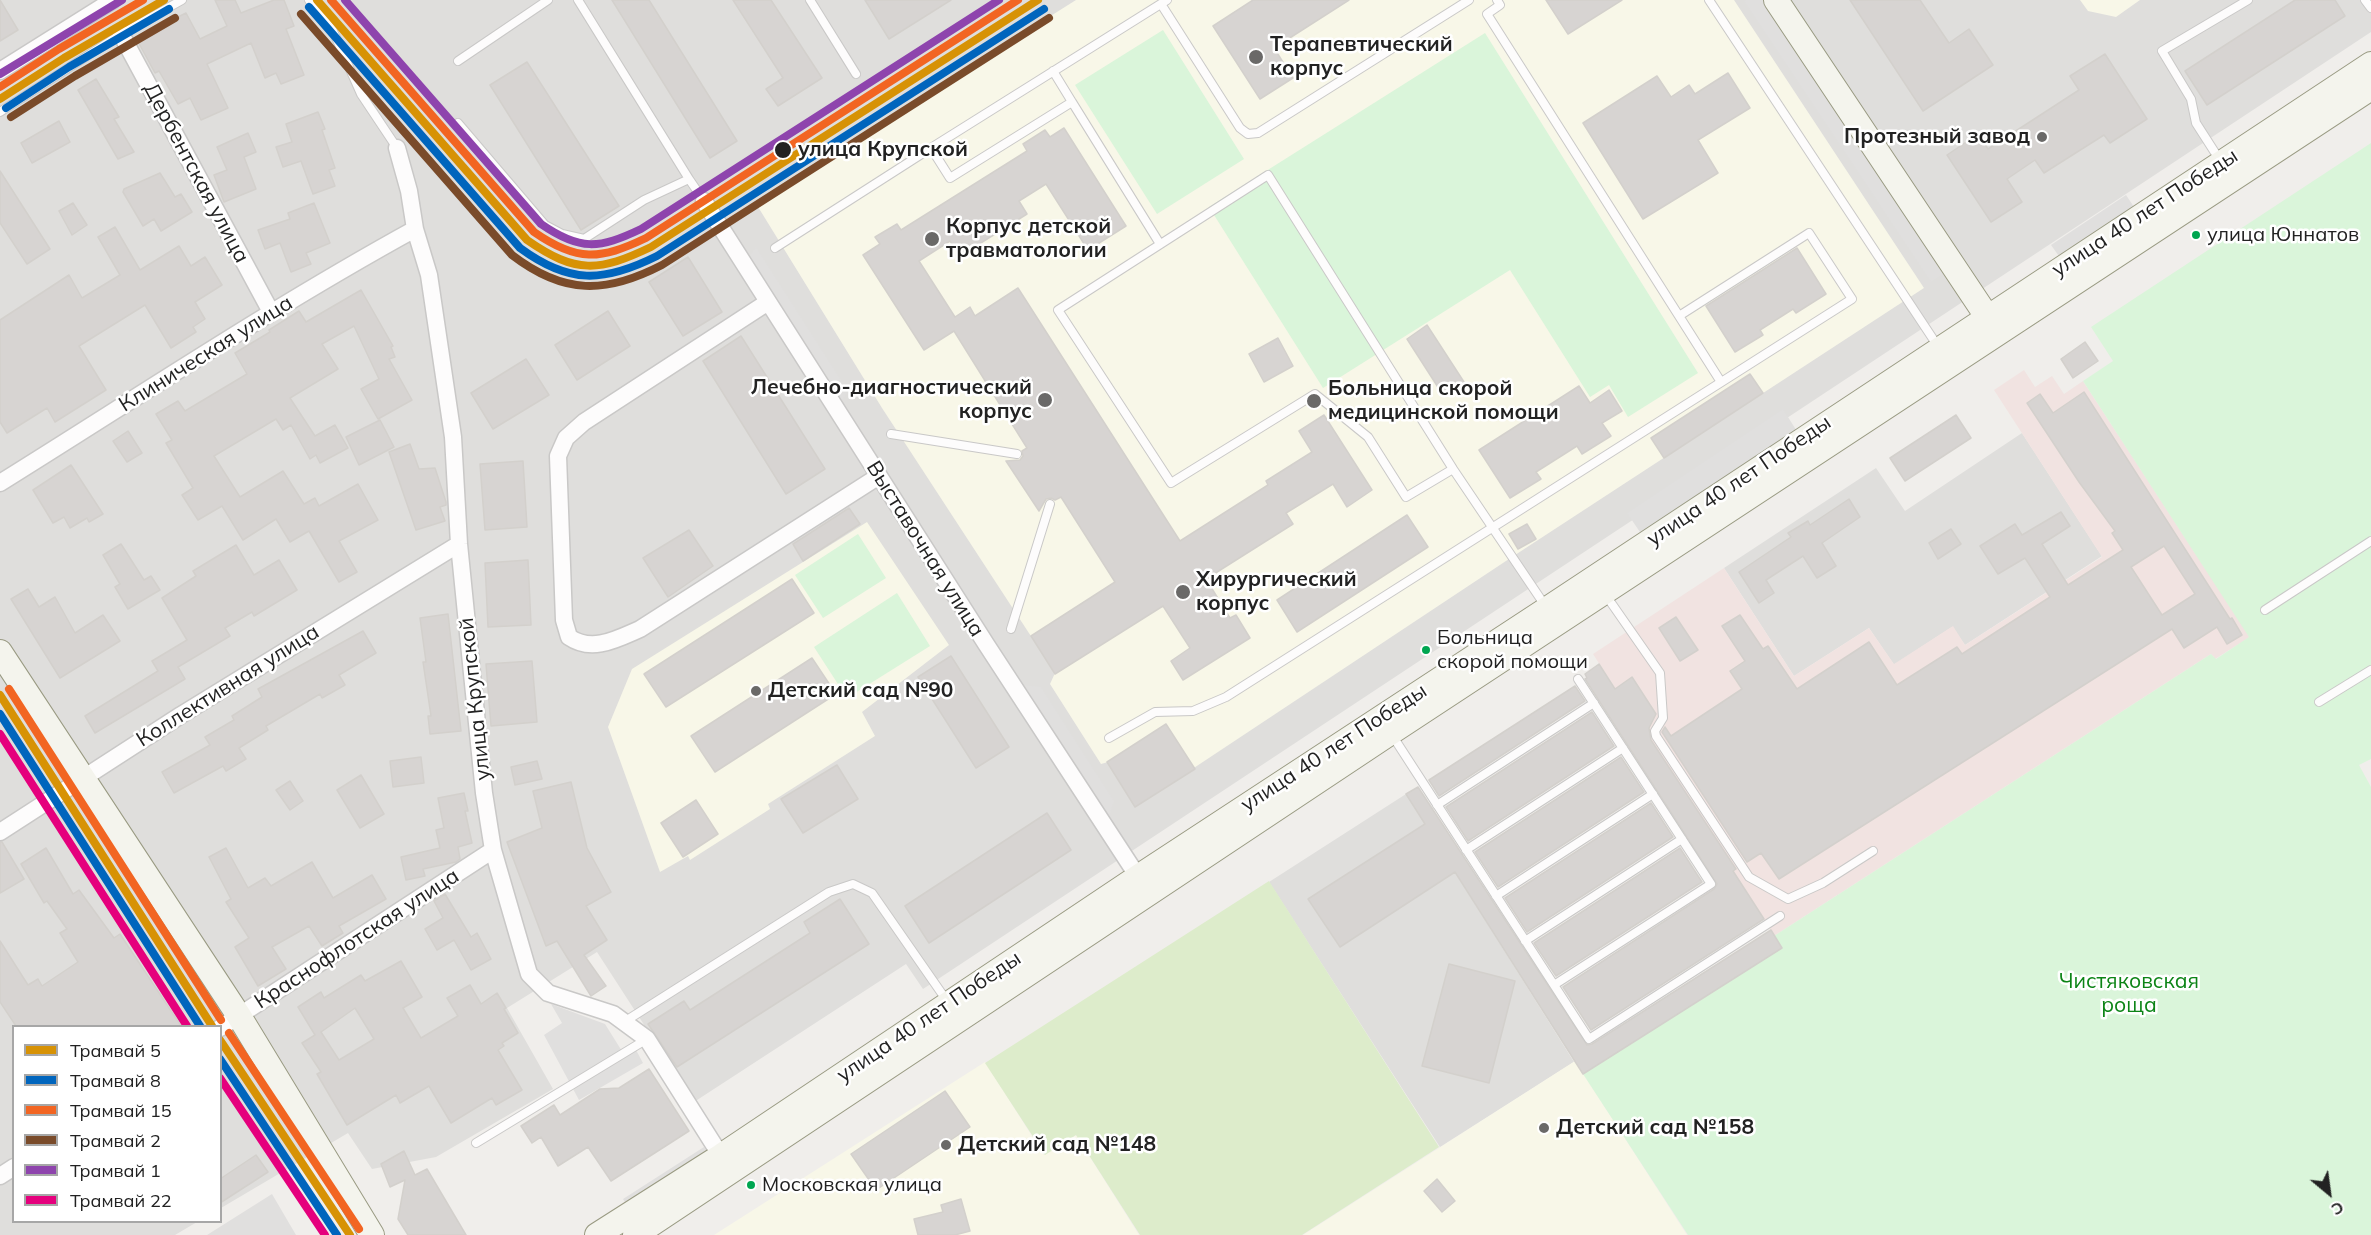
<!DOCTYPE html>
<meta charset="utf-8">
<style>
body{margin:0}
#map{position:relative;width:2371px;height:1235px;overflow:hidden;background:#f0eeeb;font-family:Mulish,sans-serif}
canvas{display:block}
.legend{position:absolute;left:12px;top:1025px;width:210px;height:198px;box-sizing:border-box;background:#fff;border:2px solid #a7a7a7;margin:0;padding:8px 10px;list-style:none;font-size:18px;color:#222}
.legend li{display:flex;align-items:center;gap:12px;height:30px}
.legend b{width:30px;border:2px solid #a7a7a7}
.north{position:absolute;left:2299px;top:1163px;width:60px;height:60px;-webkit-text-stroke:4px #fff;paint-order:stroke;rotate:151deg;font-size:16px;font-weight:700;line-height:24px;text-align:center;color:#222}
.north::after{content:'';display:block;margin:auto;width:21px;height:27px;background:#222;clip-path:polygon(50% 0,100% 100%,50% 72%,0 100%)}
</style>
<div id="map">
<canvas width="2371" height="1235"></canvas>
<ul class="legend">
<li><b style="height:8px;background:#d79205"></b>Трамвай 5</li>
<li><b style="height:8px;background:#0065bd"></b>Трамвай 8</li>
<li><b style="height:8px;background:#f26522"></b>Трамвай 15</li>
<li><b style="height:8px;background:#7a4b2a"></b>Трамвай 2</li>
<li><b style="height:8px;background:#8e44ad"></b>Трамвай 1</li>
<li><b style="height:8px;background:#e5007d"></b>Трамвай 22</li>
</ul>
<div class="north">С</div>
</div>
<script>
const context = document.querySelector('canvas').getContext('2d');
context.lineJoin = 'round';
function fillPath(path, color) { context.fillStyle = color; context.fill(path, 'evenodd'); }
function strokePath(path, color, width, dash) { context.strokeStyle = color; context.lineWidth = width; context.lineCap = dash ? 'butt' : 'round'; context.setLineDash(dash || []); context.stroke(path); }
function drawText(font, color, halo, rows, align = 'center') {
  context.font = font + ' Mulish,sans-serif'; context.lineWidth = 5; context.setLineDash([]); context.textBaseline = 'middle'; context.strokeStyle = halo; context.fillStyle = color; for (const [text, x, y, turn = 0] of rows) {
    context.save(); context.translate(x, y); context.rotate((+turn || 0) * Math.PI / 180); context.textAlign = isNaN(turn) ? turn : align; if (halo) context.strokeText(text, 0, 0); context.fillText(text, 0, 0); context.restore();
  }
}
const residential = new Path2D(`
 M0,0H2371V32L923,989L906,964L694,1102L597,952L507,1008L553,1089L436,1157L372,1169L348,1133L221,1208L220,1026H14V1222H197L175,1235H0Z
 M2022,433L2102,556L1965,645L1952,627L1894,665L1869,628L1794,676L1724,568L1876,468L1905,511Z
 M1406,794L1574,1062L1440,1147L1269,882Z`);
const commercial = new Path2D(`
 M2024,370L2035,387L2052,376L2064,394L2083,381L2250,637L2215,659L2211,654L1774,936L1593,654L1724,568L1794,676L1869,628L1894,664L1953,626L1965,645L2102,557L1994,390Z`);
const education = new Path2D(`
 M1076,0H1734L1924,288L1512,557L1135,807L1108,762L1101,764L1050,684L1055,673L882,408L755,202Z
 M2080,0H2140L2116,17L2088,11Z
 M867,522L949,645L862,712L875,736L768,804L770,809L690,860L688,856L660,872L608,727L632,669Z
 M1575,1061L1687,1235H1303Z
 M985,1062L1044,1155L1076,1135L1139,1235H714Z`);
const grass = new Path2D(`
 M1269,881L1439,1147L1302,1235H1140L1076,1135L1045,1155L985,1063Z`);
const park = new Path2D(`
 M1163,30L1244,159L1157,214L1075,85Z
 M1485,33L1698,373L1628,417L1609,385L1590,397L1510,270L1323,388L1209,207Z
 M2371,143V759L2359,765L2371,787V1235H1688L1583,1074L1782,948L1774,936L2211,654L2216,659L2249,637L2083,381L2113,361L2091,327Z
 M858,534L886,578L823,618L795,575Z
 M897,593L930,646L847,698L814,647Z`);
const parking = new Path2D(`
 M1746,0H1766L1946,272L1931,282L1744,1Z
 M2126,195L2136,210L2061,259L2051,245Z
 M756,247L848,391L840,404L747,259Z
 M1783,409L1798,433L1642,535L1627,513Z
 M1021,685L1041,687L1114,801L1108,820Z
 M551,1004L605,1024L625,1056L636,1050L643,1063L579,1100L544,1035L562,1023Z
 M704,1147L710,1156L629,1209L623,1199Z
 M272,1194L296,1235H207Z`);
const building = new Path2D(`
 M0,0L18,30L0,41Z
 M215,0H235L241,13L274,0H284L294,26L286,29L304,75L281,84L276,73L265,78L251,43L207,64L228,108L201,120L190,98L178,104L159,71L155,73L136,38L186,13L200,39L227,26Z
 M612,0H649L737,141L710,158Z
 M733,0H771L822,78L778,106L766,89L783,78Z
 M865,0H951L889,39Z
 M1253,0H1349L1274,48L1293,78L1260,99L1213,26Z
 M1546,0H1622L1568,34Z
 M1850,0H1920L1949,43L1969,29L1993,65L1923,111Z
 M2295,0H2335L2345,16L2207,105L2185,71Z
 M2105,54L2147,119L2110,143L2104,135L2044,173L2035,160L2007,179L2022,202L1991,222L1947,155L1978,134L1988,149L2079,90L2070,76Z
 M527,62L619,206L581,230L490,85Z
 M1728,73L1750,108L1698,140L1718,173L1643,219L1583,123L1657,76L1671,97L1689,85L1695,94Z
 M96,79L119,117L114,119L134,152L118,159L78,90Z
 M318,112L325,129L322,130L335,168L329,170L335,186L313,194L301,161L283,167L276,147L292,142L286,124Z
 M59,121L70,142L32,163L21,143Z
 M1064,128L1126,226L1088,250L1046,184L1019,201L1027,214L960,256L950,241L919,261L955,317L970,307L975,316L1018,288L1180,541L1268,485L1266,481L1312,452L1299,431L1324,415L1372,490L1347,507L1333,484L1286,513L1293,524L1206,579L1230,618L1236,615L1250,638L1183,680L1171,661L1190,648L1163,606L1055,674L1031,636L1115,582L1061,497L1055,500L1051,498L1046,499L1039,511L1006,461L1020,460L1023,456L1022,451L1027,448L954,331L924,350L863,255L880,244L875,237L897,224L901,230L1027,151L1023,144L1045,130L1050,137Z
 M248,133L256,152L244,157L256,189L224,202L214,175L227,170L217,147Z
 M0,171L50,249L27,264L0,223Z
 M160,173L175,197L181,194L192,212L161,231L154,219L143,226L123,192L124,189Z
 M73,203L87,225L72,235L59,211Z
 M314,203L330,243L306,253L311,264L291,272L280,243L265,249L258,230L290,219L288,213Z
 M115,227L140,270L179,246L191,266L205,257L222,285L195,302L205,319L193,327L196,332L171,348L145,305L79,346L106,390L55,422L47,408L7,433L0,422V320L69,275L82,298L120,275L98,237Z
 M1797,248L1826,294L1796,313L1793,309L1760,330L1763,335L1735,352L1706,306Z
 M688,257L722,312L683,336L649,282Z
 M361,290L393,346L391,347L395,357L389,359L412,400L378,419L361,389L379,379L354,326L322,344L338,369L290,398L315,436L335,425L348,448L320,463L316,455L310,459L291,425L283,430L276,419L214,456L240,497L283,471L304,504L315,498L319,506L358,484L378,520L339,541L357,572L339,582L309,531L290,542L276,519L243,540L222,506L198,520L182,495L193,488L166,443L172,440L156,414L178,401L185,411L247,374L235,353L270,332L269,330L299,311L306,322Z
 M608,311L630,346L577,380L555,345Z
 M1427,325L1464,382L1443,395L1407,339Z
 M741,336L825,469L786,494L703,361Z
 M1278,338L1293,366L1264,382L1249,354Z
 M2085,342L2098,361L2073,378L2061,359Z
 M526,359L549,395L493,429L471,393Z
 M1750,374L1763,393L1664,458L1651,438Z
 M1579,386L1590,403L1609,390L1622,411L1602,423L1611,436L1582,454L1577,446L1536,472L1541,479L1510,498L1479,450Z
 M2084,392L2230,619L2232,618L2242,635L2227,644L2217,627L2184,648L2172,629L1779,879L1761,853L1747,862L1662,732L1665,727L1671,736L1742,689L1730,671L1745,661L1722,626L1740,615L1763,649L1768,646L1797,689L1869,642L1897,685L1957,647L1962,654L2050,597L2025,558L1998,574L1980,546L2015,524L2022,535L2061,512L2070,526L2042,544L2068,585L2123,550L2112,533L2115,531L2079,482L2027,403L2040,394L2053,413ZM2164,546L2195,594L2162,615L2131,567Z
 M1956,415L1971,438L1905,481L1890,458Z
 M380,420L394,447L359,465L346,437Z
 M128,431L142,453L127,462L113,441Z
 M410,444L419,469L435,468L446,502V505L440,507L445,521L416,530L389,452Z
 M523,461L527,527L485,530L480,464Z
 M71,465L103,514L89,522L87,518L70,528L64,517L53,523L33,490Z
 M1849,499L1860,517L1822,543L1836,566L1817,578L1803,556L1766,580L1774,593L1759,603L1739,572L1791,537L1788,533L1808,521L1810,525Z
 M849,508L860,524L803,561L793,544Z
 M1407,515L1428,547L1297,632L1277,600Z
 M1527,524L1536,539L1518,549L1509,534Z
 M1951,529L1961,544L1938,559L1929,543Z
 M689,530L713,566L668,597L643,558Z
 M121,544L144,580L151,576L160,590L128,609L115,587L120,584L103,555Z
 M236,545L254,575L279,560L297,590L254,616L252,612L225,628L230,636L178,667L185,679L95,733L85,716L158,671L152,661L187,640L162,598L196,576L193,571Z
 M528,560L531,625L488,627L485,563Z
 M792,579L814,613L666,707L644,674Z
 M28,589L39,607L55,597L75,633L103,615L120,641L60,678L11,599Z
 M448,614L461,731L430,734L428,716H431L423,662H426L420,618Z
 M1676,617L1698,650L1680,661L1659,628Z
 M363,631L376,653L339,675L345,685L322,698L320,694L266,726L268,730L239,748L246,759L226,771L223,766L174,793L162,772L210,745L205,737L234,720L232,716L262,697L258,689Z
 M951,656L1009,747L976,768L918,677Z
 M812,658L836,694L715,772L691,736Z
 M532,661L537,722L491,726L486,664Z
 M1599,664L1615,689L1632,677L1656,714L1649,728L1651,740L1736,869L1733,871L1764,919L1591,1030L1563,987L1714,889L1717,884L1585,679L1587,678L1585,674Z
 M1575,686L1585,701L1439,796L1429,780Z
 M1592,712L1614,746L1468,841L1446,807Z
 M1166,724L1195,769L1135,807L1107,762Z
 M421,757L424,783L393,787L390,761Z
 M1621,757L1644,792L1498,887L1475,852Z
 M537,761L542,779L515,785L511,767Z
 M837,765L858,799L803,833L781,799Z
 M361,775L384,814L360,828L337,790Z
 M290,781L303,801L290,810L276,790Z
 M571,782L587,848L611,892L586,906L607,940L584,955L606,986L591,996L557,941L546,946L507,842L542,828L533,791Z
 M1418,787L1587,1045L1592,1044L1771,930L1782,948L1583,1074L1455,872L1340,947L1308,899L1425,824L1406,794Z
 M464,793L468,811H465L472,843L458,847L460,859L456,862L423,869L425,876L406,880L401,857L440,848L436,830L444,828L438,798Z
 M696,800L718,834L683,857L661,823Z
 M1651,803L1673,837L1527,932L1505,898Z
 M1047,813L1071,850L929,943L905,906Z
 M0,842H2L24,879L0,893Z
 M46,848L73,894L79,890L114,938L120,934L181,1026H16L0,1002V941L28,985L38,979L42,986L78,962L60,933L67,929L47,901L44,903L21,864Z
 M226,848L248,888L265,878L271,886L312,862L333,898L372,875L386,899L339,926L343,933L322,946L309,926L272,947L286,969L258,986L235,947L249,938L226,902L231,899L209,857Z
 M1680,848L1702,882L1556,976L1534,943Z
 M445,894L471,937L477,933L491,959L471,970L454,940L437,950L425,929L443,918L434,901Z
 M840,899L869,944L677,1067L648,1024L684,1001L690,1010L810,933L804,922Z
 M401,961L422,997L403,1008L421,1038L458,1016L447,998L470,985L481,1004L497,993L506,1008L504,1009L518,1033L502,1043L504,1046L498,1050L522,1090L496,1105L492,1098L451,1123L429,1086L400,1103L396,1095L347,1125L317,1074L321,1072L302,1043L315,1035L298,1007L321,992L324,998L361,975L365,981ZM355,1008L374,1039L339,1060L321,1032Z
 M1449,964L1515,981L1489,1083L1422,1066Z
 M649,1069L689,1131L611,1181L588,1147L558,1166L541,1137L532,1143L521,1126L554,1105L560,1115L600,1089L619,1088Z
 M945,1091L970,1127L876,1190L851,1154Z
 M404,1151L415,1175L427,1169L466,1235H408L398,1219L405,1180L390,1187L381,1164Z
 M256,1155L268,1172L220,1203V1179Z
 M1437,1179L1455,1201L1442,1212L1424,1191Z
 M961,1199L970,1231L955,1235H918L914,1219L943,1212L941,1205Z`);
const lane = new Path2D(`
 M309,0L333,31L361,94L397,148
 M578,0L689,179
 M810,0L856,74
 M1497,0L1500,5L1487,14L1721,382
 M1709,0L1939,348
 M2365,0L2371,8
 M1161,4L1240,128L1248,134L1258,133L1469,0
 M458,61L548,0
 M1053,71L1072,102
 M0,112L121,34L182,0
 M458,123L545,225L562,234L584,239L644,200L689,179L704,201
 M2221,162L2196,123L2191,99L2162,51L2248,0
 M1160,244L1072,102L950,178L931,148L1167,0
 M775,248L931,148
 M891,434L1017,454
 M1453,469L1406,497L1368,437L1315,394L1171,483L1058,310L1268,175L1453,469L1546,607
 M1605,594L1660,673L1663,718L1655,731L1656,736L1749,877L1788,899L1823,883L1873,851
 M2265,610L2371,541
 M1011,629L1050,504
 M2319,702L2371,670
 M1392,735L1589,1039L1780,916
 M1109,738L1155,712L1193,711L1226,697L1852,299L1809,233L1679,316
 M1437,805L1594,703
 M1466,850L1623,748
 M1496,896L1653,794
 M1525,941L1682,839
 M1554,985L1711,884L1578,679
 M624,1022L829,892L853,884L872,893L947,1001
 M476,1143L647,1039`);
const street = new Path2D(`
 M121,34L271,312
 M0,71L113,0
 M397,148L409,191L415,229L429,275L453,437L459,544L484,793L493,850L529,974L548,993L613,1014L647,1039L721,1156
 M704,201L986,644L1144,886
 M768,302L584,422L566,438L558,456L564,620L569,637C592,653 617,639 640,629L879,476
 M0,483C138,397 273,307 415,229
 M0,832L181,715L459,544
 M220,1028L493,850
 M0,1176L14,1167`);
const secondary = new Path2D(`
 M1776,0L1996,330
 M0,652L239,1016L372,1235
 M597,1235L721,1156L1138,877L1547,609L2371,64
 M635,1235L1390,733L2371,88`);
const tram1 = new Path2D(`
 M317,0L527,240C576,274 599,272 651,247L1038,0
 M0,99L64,58L164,0
 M0,695L212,1026
 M220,1040L350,1235`);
const tram2 = new Path2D(`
 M309,7L520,248C569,284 603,283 657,256L1044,9
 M6,108L69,67L169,9
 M0,714L200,1026
 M220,1059L337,1235`);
const tram3 = new Path2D(`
 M331,0L534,232C577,262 600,260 646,238L1018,0
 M0,87L59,49L143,0
 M9,689L221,1020
 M229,1033L359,1229`);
const tram4 = new Path2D(`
 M301,14L512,255C564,295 606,294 662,265L1049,18
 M11,117L75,76L175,18`);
const tram5 = new Path2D(`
 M345,0L541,224C580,251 599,249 641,229L999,0
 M0,74L122,0`);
const tram6 = new Path2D(`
 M0,734L187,1026
 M220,1078L325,1235`);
const markers = [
 [1256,57,8,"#6a6968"],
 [2042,137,6,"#6a6968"],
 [783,150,9,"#222"],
 [2196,235,5,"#00a651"],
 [932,239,8,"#6a6968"],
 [1045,400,8,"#6a6968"],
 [1314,401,8,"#6a6968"],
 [1183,592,8,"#6a6968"],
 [1426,650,5,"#00a651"],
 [756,691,6,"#6a6968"],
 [1544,1128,6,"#6a6968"],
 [946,1145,6,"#6a6968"],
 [751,1185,5,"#00a651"]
];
const busNames = [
 ["улица Юннатов",2207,235],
 ["Больница",1437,638],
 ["скорой помощи",1437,662],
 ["Московская улица",762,1185]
];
const poiNames = [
 ["Терапевтический",1270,45],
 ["корпус",1270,69],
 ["Протезный завод",2030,137,"right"],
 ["Корпус детской",946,227],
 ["травматологии",946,251],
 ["Лечебно-диагностический",1032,388,"right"],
 ["корпус",1032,412,"right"],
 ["Больница скорой",1328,389],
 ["медицинской помощи",1328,413],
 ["Хирургический",1196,580],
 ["корпус",1196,604],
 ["Детский сад №90",768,691],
 ["Детский сад №158",1556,1128],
 ["Детский сад №148",958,1145]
];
const stopNames = [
 ["улица Крупской",798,150]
];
const streetNames = [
 ["Дербентская улица",196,173,62],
 ["улица 40 лет Победы",2145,213,-33],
 ["Клиническая улица",206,354,-32],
 ["улица 40 лет Победы",1739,481,-34],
 ["Выставочная улица",925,549,58],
 ["Коллективная улица",228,686,-32],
 ["улица Крупской",475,699,-96],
 ["улица 40 лет Победы",1334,748,-33],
 ["Краснофлотская улица",357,939,-33],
 ["улица 40 лет Победы",929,1017,-34]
];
const parkNames = [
 ["Чистяковская",2129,982],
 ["роща",2129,1006]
];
fillPath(residential, '#dfdedc');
fillPath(commercial, '#f1e3e1');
fillPath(education, '#f8f7e8');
fillPath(grass, '#ddeccb');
fillPath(park, '#daf5da');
fillPath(parking, '#e0dfde');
fillPath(building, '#d7d4d2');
strokePath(building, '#d3d0cc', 1.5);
strokePath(lane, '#c9c8c7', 10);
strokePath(street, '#c9c8c7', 19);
strokePath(secondary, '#999a82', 26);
strokePath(lane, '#fdfcfc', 8);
strokePath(street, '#fdfcfc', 16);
strokePath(secondary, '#f4f4ed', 24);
strokePath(tram1, '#d79205', 8);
strokePath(tram2, '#0065bd', 8);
strokePath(tram3, '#f26522', 8);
strokePath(tram4, '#7a4b2a', 8);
strokePath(tram5, '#8e44ad', 8);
strokePath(tram6, '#e5007d', 8);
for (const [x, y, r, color] of markers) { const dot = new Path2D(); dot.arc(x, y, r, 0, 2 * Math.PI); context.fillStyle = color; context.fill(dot); strokePath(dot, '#fff', 2); }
drawText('20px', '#222', '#fff', busNames, 'left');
drawText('bold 21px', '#222', '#fff', poiNames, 'left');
drawText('bold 21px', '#222', '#fff', stopNames, 'left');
drawText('21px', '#222', '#fff', streetNames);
drawText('21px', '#0c8416', '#fff', parkNames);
</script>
